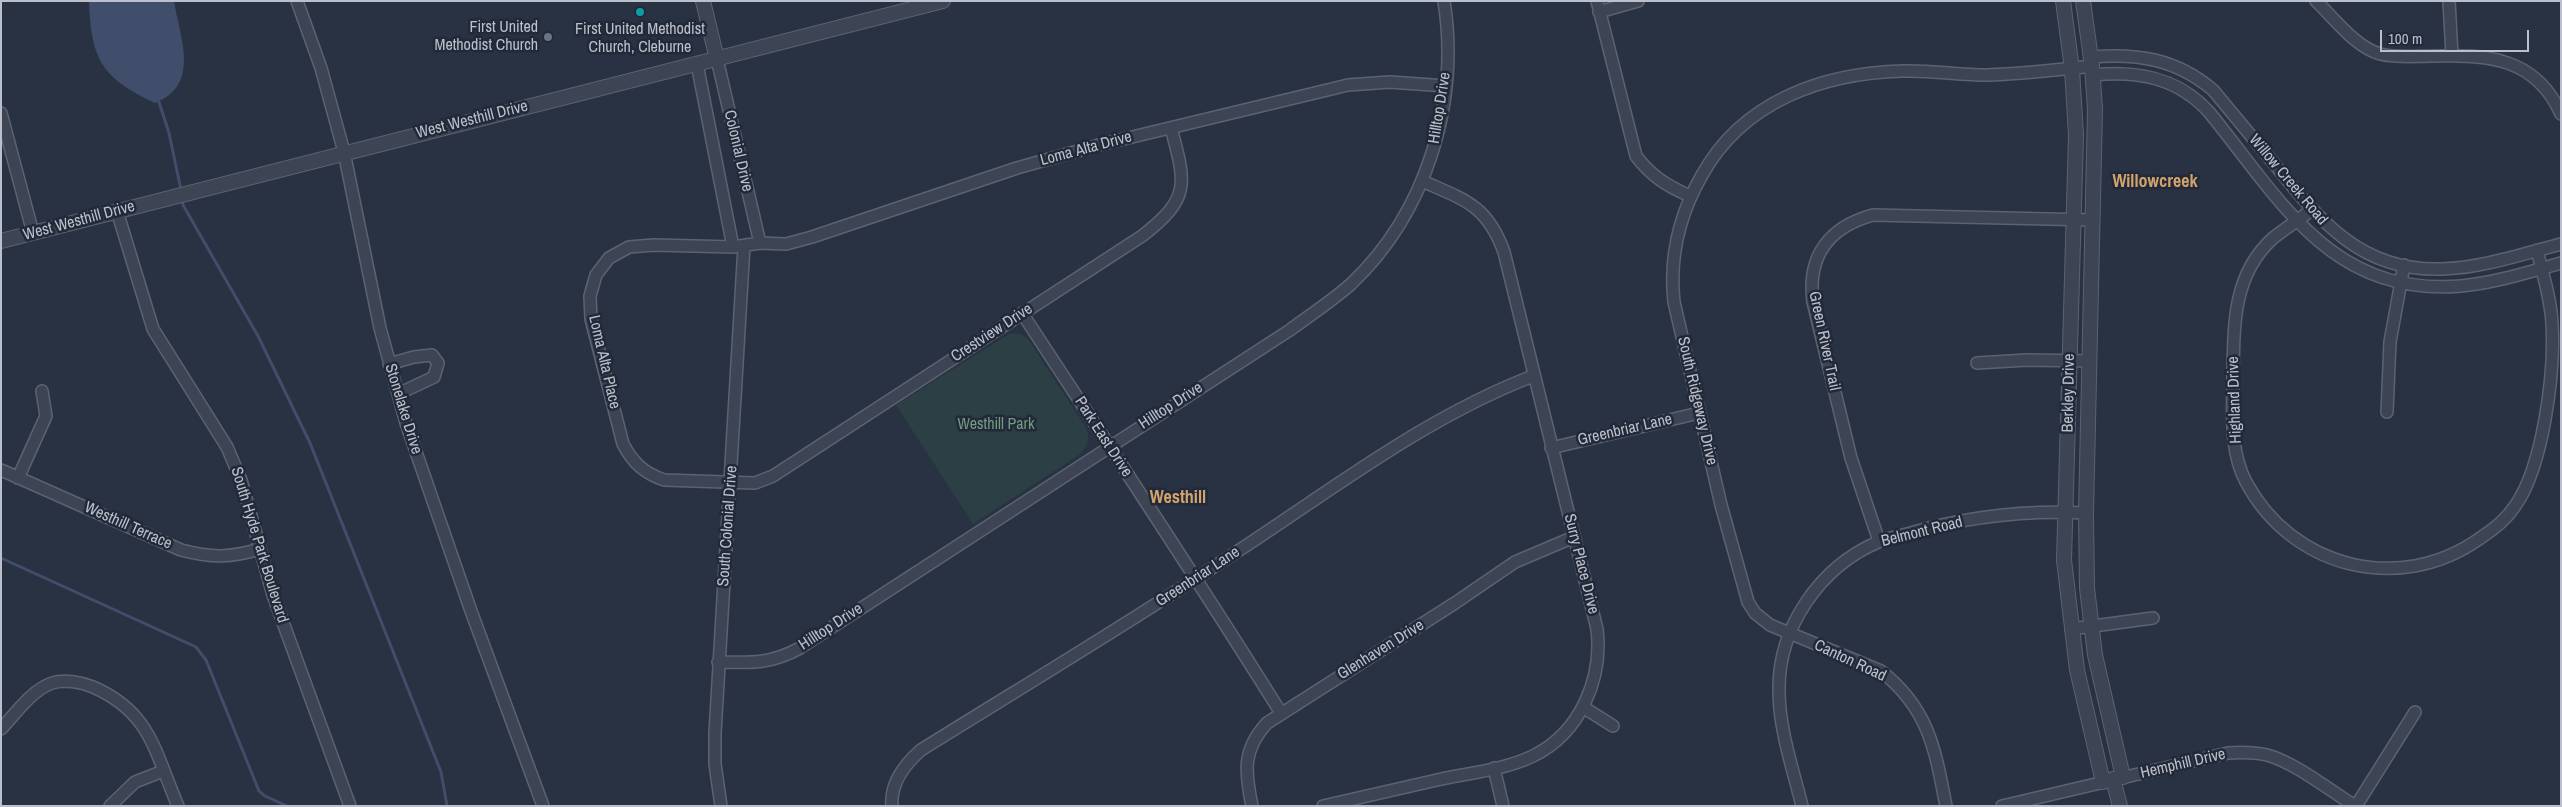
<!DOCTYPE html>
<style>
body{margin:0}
#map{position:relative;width:2562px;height:807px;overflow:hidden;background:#293243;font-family:"Archivo Narrow",sans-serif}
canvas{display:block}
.frame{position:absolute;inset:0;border:2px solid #bbc0cc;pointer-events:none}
.scale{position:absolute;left:2380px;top:30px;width:149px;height:22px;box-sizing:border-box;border:2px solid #bbc0cc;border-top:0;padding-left:6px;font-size:15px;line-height:18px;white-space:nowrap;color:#bbc0cc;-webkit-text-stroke:4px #222938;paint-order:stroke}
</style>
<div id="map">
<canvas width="2562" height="807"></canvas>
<div class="frame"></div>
<div class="scale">100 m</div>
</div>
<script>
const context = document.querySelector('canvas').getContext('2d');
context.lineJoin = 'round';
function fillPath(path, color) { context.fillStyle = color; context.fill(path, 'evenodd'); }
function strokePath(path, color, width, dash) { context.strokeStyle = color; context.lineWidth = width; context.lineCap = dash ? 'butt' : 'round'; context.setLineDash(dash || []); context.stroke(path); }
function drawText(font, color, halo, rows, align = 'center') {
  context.font = font + ' "Archivo Narrow",sans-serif'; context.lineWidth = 5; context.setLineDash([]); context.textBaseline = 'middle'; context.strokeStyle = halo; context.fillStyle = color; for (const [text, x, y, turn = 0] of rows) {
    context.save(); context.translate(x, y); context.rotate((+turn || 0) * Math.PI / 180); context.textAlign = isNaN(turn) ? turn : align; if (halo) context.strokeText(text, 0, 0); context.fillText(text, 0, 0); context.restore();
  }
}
const green = new Path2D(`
 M1009,334H1020L1028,339L1085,426C1091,438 1088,446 1079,455L973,524L896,405Z`);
const water = new Path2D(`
 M89,1H174C180,38 201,85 155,103C102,78 91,60 89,1Z`);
const stream = new Path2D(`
 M158,99L169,133L181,190
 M182,199L183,205L258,336L310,443L441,772L447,806
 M1,558L196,647L206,660L259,791L265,796L287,806`);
const minor = new Path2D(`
 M297,1L321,68L344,152L380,328L406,423L471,611L543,806
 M1597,1L1636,156C1651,176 1667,186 1690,196
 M2316,1C2334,18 2355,47 2380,54C2397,58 2416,56 2433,56C2488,54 2536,58 2561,114
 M2449,1L2452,55
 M1599,12L1638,1
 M2091,57C2138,53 2176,59 2213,90C2234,115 2255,141 2276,166C2321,222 2362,272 2442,269C2482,268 2522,254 2561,244
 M717,59L760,243
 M697,64L733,247
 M2093,75C2138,70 2178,78 2209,112C2280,199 2331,297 2461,286C2494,283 2529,272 2561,263
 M1,113L33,233
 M1171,128C1186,184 1191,198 1142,236L773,476L755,483L664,480C644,473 633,463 623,444L591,319L590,296L596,275L609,258L629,247L654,245L733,247L760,243L786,244L812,237L1017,168L1099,145L1348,85L1390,82L1446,86
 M2311,210C2299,220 2284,229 2272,239C2232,276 2234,327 2233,376C2233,411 2229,450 2246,482C2292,568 2399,595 2479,539C2493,530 2506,520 2515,506C2543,467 2555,373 2552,324C2551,299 2543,275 2537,250
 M117,211L153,329L227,447L241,480L273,595L350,806
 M1022,313C1109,446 1197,578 1281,713
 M1977,363L2027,360L2090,361
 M389,364L414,357L432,355L438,363L434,377L398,394
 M2387,412L2390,342L2404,265
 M1551,448L1699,413
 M1,470L181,550C212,558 229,558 260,549
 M18,478L46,416L42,391
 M1879,541L1851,458L1813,302C1807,256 1829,227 1873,215L2092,220
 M2071,629L2153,618
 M718,662C751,663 771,664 800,648L1290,330C1310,315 1332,301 1351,284C1426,213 1460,103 1444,1
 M1583,707L1613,726
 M1,729C16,713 32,690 52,683C64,679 81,682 93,687C151,712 155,753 178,806
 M1494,768L1503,806
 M110,806L135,782L163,771
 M721,806L715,764V733L744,246
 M892,806C890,782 905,764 921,750C1027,684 1134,620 1238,551C1333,489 1426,417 1533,376
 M1252,806C1245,772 1242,750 1267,723L1455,603L1515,562L1574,537
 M1323,806C1361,797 1399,789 1437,780C1468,773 1504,770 1533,756C1580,733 1603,679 1597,629L1504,252C1487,205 1465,200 1422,181
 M1802,806C1793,769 1779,729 1779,691C1778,627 1820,567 1878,542C1887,538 1897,537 1907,534C1965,517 2025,510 2086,513
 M1946,806C1935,749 1929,709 1881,671L1770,625L1755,613L1748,602L1721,505L1674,302C1669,256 1679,215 1702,175C1743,101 1823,73 1903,71C1931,70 1959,75 1987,75C2022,74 2057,70 2092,66
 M2002,806L2228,753C2242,752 2254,752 2267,755C2296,763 2329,790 2355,806
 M2356,806L2415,712`);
const tertiary = new Path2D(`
 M703,1L717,59
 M2063,1L2072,69L2076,135L2064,560L2077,670L2103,782
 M2083,1L2092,66L2095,109L2086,513L2087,588L2095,655L2123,777
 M1,241L943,1
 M2113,779L2120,806`);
const markers = [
 [640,12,5,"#0f9aa8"],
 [548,37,5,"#6b7280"]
];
const poiNames = [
 ["First United",538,28],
 ["Methodist Church",538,46],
 ["First United Methodist",640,30,"center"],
 ["Church, Cleburne",640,48,"center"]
];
const streetNames = [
 ["Hilltop Drive",1440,108,-81],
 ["West Westhill Drive",472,120,-14],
 ["Loma Alta Drive",1086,149,-15],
 ["Colonial Drive",738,151,77],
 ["Willow Creek Road",2288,180,50],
 ["West Westhill Drive",79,221,-15],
 ["Crestview Drive",992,333,-33],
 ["Green River Trail",1824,341,78],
 ["Loma Alta Place",604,362,77],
 ["Berkley Drive",2069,393,-89],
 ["Highland Drive",2235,400,-92],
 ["South Ridgeway Drive",1697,401,77],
 ["Hilltop Drive",1171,406,-33],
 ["Stonelake Drive",403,409,73],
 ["Greenbriar Lane",1625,430,-13],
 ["Park East Drive",1103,437,57],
 ["Westhill Terrace",128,526,24],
 ["South Colonial Drive",728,526,-86],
 ["Belmont Road",1922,532,-14],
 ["South Hyde Park Boulevard",259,545,73],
 ["Surry Place Drive",1581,564,76],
 ["Greenbriar Lane",1198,577,-33],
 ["Hilltop Drive",831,627,-33],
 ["Glenhaven Drive",1381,650,-32],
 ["Canton Road",1850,661,25],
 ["Hemphill Drive",2183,764,-13]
];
const parkNames = [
 ["Westhill Park",996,425]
];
const neighbourhoodNames = [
 ["Willowcreek",2155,182],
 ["Westhill",1178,498]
];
fillPath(green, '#2b3f44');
fillPath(water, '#404e6b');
strokePath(stream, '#404e6b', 3);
strokePath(minor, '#5c6270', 14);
strokePath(tertiary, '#5c6270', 16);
strokePath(minor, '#3d4453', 11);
strokePath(tertiary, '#3d4453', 14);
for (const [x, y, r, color] of markers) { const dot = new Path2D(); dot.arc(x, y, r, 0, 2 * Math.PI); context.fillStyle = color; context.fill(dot); strokePath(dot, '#222938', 2); }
drawText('16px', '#bbc0cc', '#222938', poiNames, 'right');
drawText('16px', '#bbc0cc', '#222938', streetNames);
drawText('16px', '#739c80', '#222938', parkNames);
drawText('bold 18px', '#d3a36f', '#222938', neighbourhoodNames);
</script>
